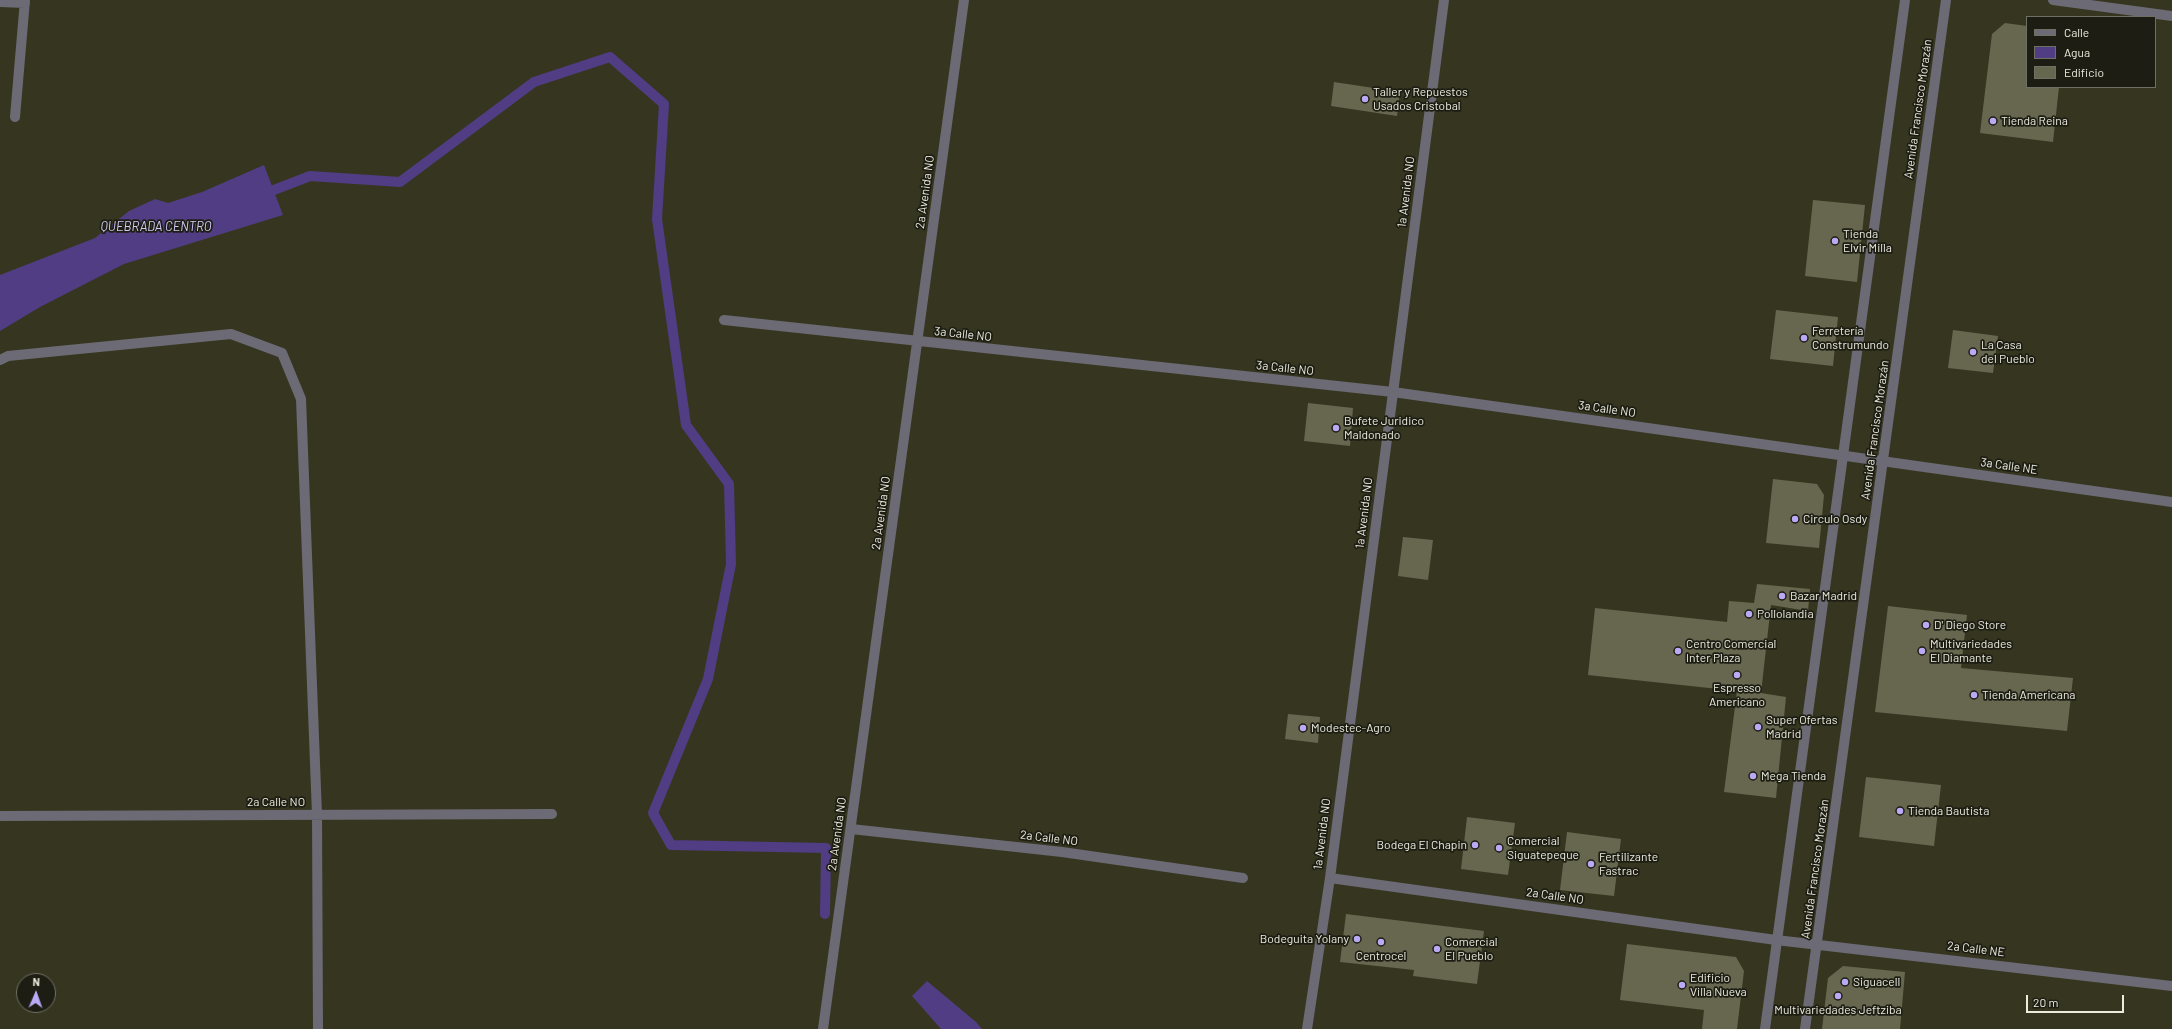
<!DOCTYPE html>
<meta charset="utf-8">
<style>
body{margin:0}
#map{position:relative;width:2172px;height:1029px;overflow:hidden;background:#363620;font-family:Barlow,sans-serif}
canvas{display:block}
.legend{position:absolute;left:2026px;top:16px;width:130px;height:72px;box-sizing:border-box;background:#1d1d13;border:1px solid #6f7064;margin:0;padding:5px 7px;list-style:none;font-size:12px;color:#ebecde}
.legend li{display:flex;align-items:center;gap:8px;height:20px}
.legend b{width:20px;border:1px solid #6f7064}
.north{position:absolute;left:16px;top:973px;width:40px;height:40px;box-sizing:border-box;background:#1d1d13;border:1px solid #6f7064;border-radius:50%;rotate:2deg;font-size:11px;font-weight:700;line-height:16px;text-align:center;color:#ebecde}
.north::after{content:'';display:block;margin:auto;width:14px;height:18px;background:#baaaf6;clip-path:polygon(50% 0,100% 100%,50% 72%,0 100%)}
.scale{position:absolute;left:2026px;top:995px;width:98px;height:18px;box-sizing:border-box;border:2px solid #ebecde;border-top:0;padding-left:5px;font-size:12px;line-height:14px;white-space:nowrap;color:#ebecde;-webkit-text-stroke:3px #1d1d13;paint-order:stroke}
</style>
<div id="map">
<canvas width="2172" height="1029"></canvas>
<ul class="legend">
<li><b style="height:5px;background:#6c6a74"></b>Calle</li>
<li><b style="height:11px;background:#503d84"></b>Agua</li>
<li><b style="height:11px;background:#676750"></b>Edificio</li>
</ul>
<div class="north">N</div>
<div class="scale">20 m</div>
</div>
<script>
const context = document.querySelector('canvas').getContext('2d');
context.lineJoin = 'round';
function fillPath(path, color) { context.fillStyle = color; context.fill(path, 'evenodd'); }
function strokePath(path, color, width, dash) { context.strokeStyle = color; context.lineWidth = width; context.lineCap = dash ? 'butt' : 'round'; context.setLineDash(dash || []); context.stroke(path); }
function drawText(font, color, halo, rows, align = 'center') {
  context.font = font + ' Barlow,sans-serif'; context.lineWidth = 3.5; context.setLineDash([]); context.textBaseline = 'middle'; context.strokeStyle = halo; context.fillStyle = color; for (const [text, x, y, turn = 0] of rows) {
    context.save(); context.translate(x, y); context.rotate((+turn || 0) * Math.PI / 180); context.textAlign = isNaN(turn) ? turn : align; if (halo) context.strokeText(text, 0, 0); context.fillText(text, 0, 0); context.restore();
  }
}
const water = new Path2D(`
 M264,165L283,215L124,264L40,307L0,331V275L95,238L129,211L155,199L168,203L202,192Z
 M927,981L976,1022L982,1029H941L912,996Z`);
const stream = new Path2D(`
 M261,195L310,176L400,182L534,82L610,57L664,104L657,219L686,425L729,484L731,564L708,679L653,813L671,845L826,848L825,914`);
const building = new Path2D(`
 M2005,23L2027,26V87H2059L2053,142L1980,133L1992,34Z
 M1334,82L1400,92L1397,116L1331,106Z
 M1813,200L1865,205L1857,282L1805,276Z
 M1776,310L1838,317L1833,366L1770,359Z
 M1953,330L1998,336L1993,373L1948,368Z
 M1308,403L1353,408L1350,446L1304,441Z
 M1773,479L1817,484L1824,495L1819,548L1766,543Z
 M1403,537L1433,540L1428,580L1398,576Z
 M1757,584L1810,589L1808,611L1771,605L1761,693L1786,697L1776,798L1724,792L1737,691L1588,675L1595,608L1727,622L1729,601L1754,603Z
 M1888,606L1967,615L1961,668L2073,678L2067,731L1875,712Z
 M1288,714L1320,717L1318,743L1285,739Z
 M1866,777L1941,785L1934,846L1859,837Z
 M1467,817L1515,823L1508,875L1461,869Z
 M1567,832L1621,839L1614,896L1560,890Z
 M1346,914L1484,931L1477,984L1413,976L1414,970L1340,962Z
 M1627,944L1736,957L1744,971L1737,1029H1702L1704,1010L1620,1000Z
 M1843,966L1905,972L1900,1029H1822L1828,978Z`);
const minor = new Path2D(`
 M2053,0L2172,16
 M0,2L25,3
 M15,117L25,0
 M724,320L1393,392L2172,502
 M0,360L8,356L231,334L282,353L301,399L317,815L318,1029
 M0,816L552,814
 M851,829L1062,852L1243,878
 M1330,878L1776,940L2172,986
 M823,1029L964,0
 M1307,1029L1330,878L1444,0`);
const tertiary = new Path2D(`
 M1765,1029L1905,0
 M1805,1029L1946,0`);
const markers = [
 [1365,99,4,"#baaaf6"],
 [1993,121,4,"#baaaf6"],
 [1835,241,4,"#baaaf6"],
 [1804,338,4,"#baaaf6"],
 [1973,352,4,"#baaaf6"],
 [1336,428,4,"#baaaf6"],
 [1795,519,4,"#baaaf6"],
 [1782,596,4,"#baaaf6"],
 [1749,614,4,"#baaaf6"],
 [1926,625,4,"#baaaf6"],
 [1678,651,4,"#baaaf6"],
 [1922,651,4,"#baaaf6"],
 [1737,675,4,"#baaaf6"],
 [1974,695,4,"#baaaf6"],
 [1758,727,4,"#baaaf6"],
 [1303,728,4,"#baaaf6"],
 [1753,776,4,"#baaaf6"],
 [1900,811,4,"#baaaf6"],
 [1475,845,4,"#baaaf6"],
 [1499,848,4,"#baaaf6"],
 [1591,864,4,"#baaaf6"],
 [1357,939,4,"#baaaf6"],
 [1381,942,4,"#baaaf6"],
 [1437,949,4,"#baaaf6"],
 [1845,982,4,"#baaaf6"],
 [1682,985,4,"#baaaf6"],
 [1838,996,4,"#baaaf6"]
];
const poiNames = [
 ["Taller y Repuestos",1373,92],
 ["Usados Cristobal",1373,106],
 ["Tienda Reina",2001,121],
 ["Tienda",1843,234],
 ["Elvir Milla",1843,248],
 ["Ferretería",1812,331],
 ["Construmundo",1812,345],
 ["La Casa",1981,345],
 ["del Pueblo",1981,359],
 ["Bufete Juridico",1344,421],
 ["Maldonado",1344,435],
 ["Circulo Osdy",1803,519],
 ["Bazar Madrid",1790,596],
 ["Pollolandia",1757,614],
 ["D' Diego Store",1934,625],
 ["Centro Comercial",1686,644],
 ["Inter Plaza",1686,658],
 ["Multivariedades",1930,644],
 ["El Diamante",1930,658],
 ["Espresso",1737,688,"center"],
 ["Americano",1737,702,"center"],
 ["Tienda Americana",1982,695],
 ["Super Ofertas",1766,720],
 ["Madrid",1766,734],
 ["Modestec-Agro",1311,728],
 ["Mega Tienda",1761,776],
 ["Tienda Bautista",1908,811],
 ["Comercial",1507,841],
 ["Siguatepeque",1507,855],
 ["Bodega El Chapin",1467,845,"right"],
 ["Fertilizante",1599,857],
 ["Fastrac",1599,871],
 ["Bodeguita Yolany",1349,939,"right"],
 ["Comercial",1445,942],
 ["El Pueblo",1445,956],
 ["Centrocel",1381,956,"center"],
 ["Edificio",1690,978],
 ["Villa Nueva",1690,992],
 ["Siguacell",1853,982],
 ["Multivariedades Jeftziba",1838,1010,"center"]
];
const streetNames = [
 ["Avenida Francisco Morazán",1918,109,-82],
 ["2a Avenida NO",925,192,-82],
 ["1a Avenida NO",1406,192,-83],
 ["3a Calle NO",963,334,6],
 ["3a Calle NO",1285,368,6],
 ["3a Calle NO",1607,409,8],
 ["Avenida Francisco Morazán",1875,430,-82],
 ["3a Calle NE",2009,466,8],
 ["2a Avenida NO",881,513,-82],
 ["1a Avenida NO",1364,513,-83],
 ["2a Calle NO",276,802],
 ["2a Avenida NO",837,834,-82],
 ["1a Avenida NO",1322,834,-83],
 ["2a Calle NO",1049,838,7],
 ["Avenida Francisco Morazán",1815,869,-82],
 ["2a Calle NO",1555,896,8],
 ["2a Calle NE",1976,949,7]
];
const waterNames = [
 ["QUEBRADA CENTRO",156,227]
];
fillPath(water, '#503d84');
strokePath(stream, '#503d84', 10);
fillPath(building, '#676750');
strokePath(minor, '#6c6a74', 10);
strokePath(tertiary, '#6c6a74', 10);
for (const [x, y, r, color] of markers) { const dot = new Path2D(); dot.arc(x, y, r, 0, 2 * Math.PI); context.fillStyle = color; context.fill(dot); strokePath(dot, '#1d1d13', 1.5); }
drawText('12px', '#ebecde', '#1d1d13', poiNames, 'left');
drawText('12px', '#ebecde', '#1d1d13', streetNames);
drawText('italic 13px', '#d1caf3', '#1d1d13', waterNames);
</script>
